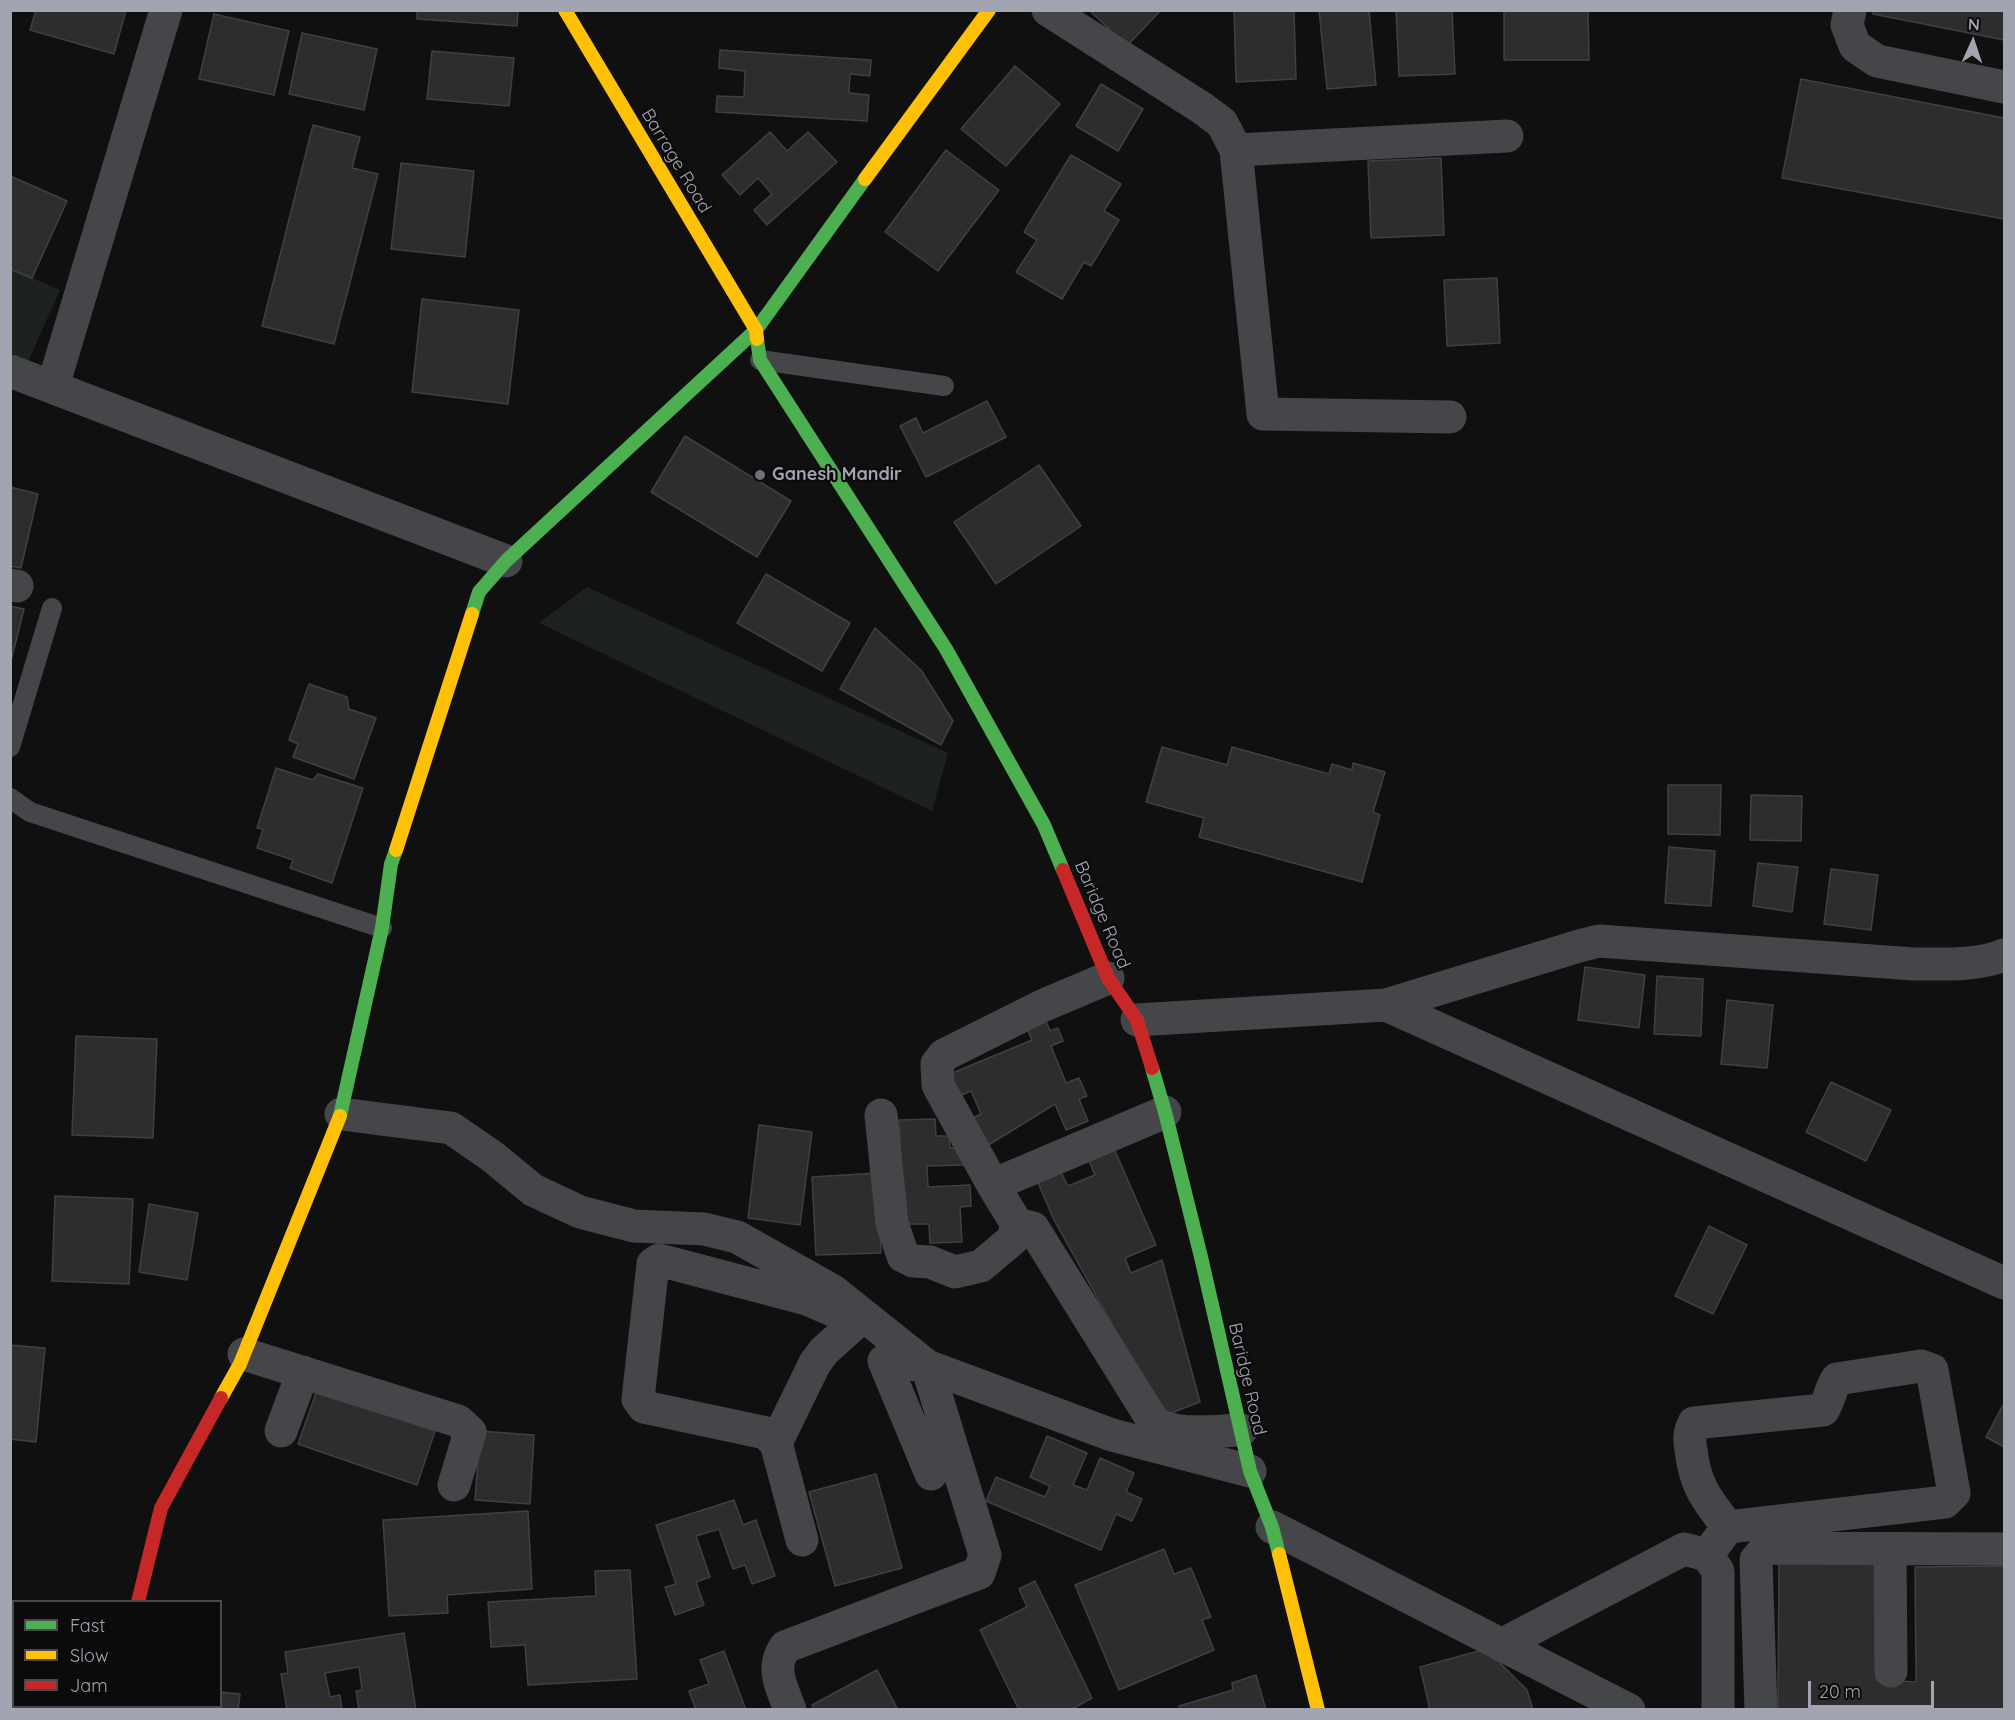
<!DOCTYPE html>
<style>
body{margin:0}
#map{position:relative;width:2015px;height:1720px;overflow:hidden;background:#101011;font-family:Quicksand,sans-serif}
canvas{display:block}
.frame{position:absolute;inset:0;border:12px solid #a3a4b1;pointer-events:none}
.legend{position:absolute;left:12px;top:1600px;width:210px;height:108px;box-sizing:border-box;background:#0b0b0c;border:2px solid #48484e;margin:0;padding:8px 10px;list-style:none;font-size:18px;color:#a3a4b1}
.legend li{display:flex;align-items:center;gap:12px;height:30px}
.legend b{width:30px;border:2px solid #48484e}
.north{position:absolute;left:1943px;top:12px;width:60px;height:60px;-webkit-text-stroke:4px #0b0b0c;paint-order:stroke;rotate:3deg;font-size:16px;font-weight:700;line-height:24px;text-align:center;color:#a3a4b1}
.north::after{content:'';display:block;margin:auto;width:21px;height:27px;background:#a3a4b1;clip-path:polygon(50% 0,100% 100%,50% 72%,0 100%)}
.scale{position:absolute;left:1808px;top:1681px;width:126px;height:27px;box-sizing:border-box;border:3px solid #a3a4b1;border-top:0;padding-left:8px;font-size:18px;line-height:21px;white-space:nowrap;color:#a3a4b1;-webkit-text-stroke:4px #0b0b0c;paint-order:stroke}
</style>
<div id="map">
<canvas width="2015" height="1720"></canvas>
<div class="frame"></div>
<ul class="legend">
<li><b style="height:8px;background:#4caf50"></b>Fast</li>
<li><b style="height:8px;background:#ffc107"></b>Slow</li>
<li><b style="height:8px;background:#c62828"></b>Jam</li>
</ul>
<div class="north">N</div>
<div class="scale">20 m</div>
</div>
<script>
const context = document.querySelector('canvas').getContext('2d');
context.lineJoin = 'round';
function fillPath(path, color) { context.fillStyle = color; context.fill(path, 'evenodd'); }
function strokePath(path, color, width, dash) { context.strokeStyle = color; context.lineWidth = width; context.lineCap = dash ? 'butt' : 'round'; context.setLineDash(dash || []); context.stroke(path); }
function drawText(font, color, halo, rows, align = 'center') {
  context.font = font + ' Quicksand,sans-serif'; context.lineWidth = 4.5; context.setLineDash([]); context.textBaseline = 'middle'; context.strokeStyle = halo; context.fillStyle = color; for (const [text, x, y, turn = 0] of rows) {
    context.save(); context.translate(x, y); context.rotate((+turn || 0) * Math.PI / 180); context.textAlign = isNaN(turn) ? turn : align; if (halo) context.strokeText(text, 0, 0); context.fillText(text, 0, 0); context.restore();
  }
}
const green = new Path2D(`
 M10,268L60,290L27,364L11,357Z
 M587,587L948,753L932,811L539,623Z`);
const building = new Path2D(`
 M36,10H126L114,54L30,30Z
 M417,10H518L517,26L417,19Z
 M1089,10H1161L1127,46Z
 M1234,10H1294L1296,79L1236,82Z
 M1319,10H1369L1376,85L1327,89Z
 M1396,10H1452L1455,74L1399,76Z
 M1504,10H1588L1589,60H1504Z
 M1874,10H2004V40L1873,14Z
 M214,14L289,31L274,95L199,79Z
 M302,33L377,49L364,110L289,94Z
 M720,50L871,60L870,76L850,74L849,93L869,95L867,121L716,112L717,96L744,97L745,71L719,68Z
 M432,51L514,58L509,106L427,99Z
 M1015,66L1060,104L1006,166L961,129Z
 M1801,79L2004,118V219L1782,178Z
 M1101,84L1143,109L1118,151L1076,126Z
 M313,125L360,137L352,168L378,174L334,344L262,326Z
 M770,132L787,151L808,132L837,162L767,225L754,210L772,194L758,178L740,195L722,175Z
 M946,150L999,190L938,271L885,232Z
 M1071,155L1121,184L1104,211L1119,220L1091,266L1084,262L1062,299L1016,272L1037,240L1024,232Z
 M1441,158L1444,235L1371,238L1368,161Z
 M401,163L474,171L465,257L391,249Z
 M10,176L67,201L32,278L10,269Z
 M1497,278L1500,343L1447,346L1444,280Z
 M422,299L519,310L508,404L412,392Z
 M987,401L1006,437L926,477L900,426L916,418L923,433Z
 M685,436L791,501L757,557L651,492Z
 M1039,465L1081,526L996,584L954,522Z
 M10,487L38,494L21,568L10,566Z
 M766,574L850,623L822,671L737,623Z
 M10,606L24,609L10,665Z
 M875,628L921,670L953,721L941,745L840,689Z
 M309,684L347,697L349,709L376,718L354,779L293,757L298,744L289,740Z
 M1162,747L1227,765L1232,747L1329,774L1332,764L1352,770L1353,763L1385,772L1373,812L1380,815L1362,882L1199,837L1204,818L1146,802Z
 M276,768L313,780L318,774L363,788L332,883L290,868L293,860L257,848L263,829L257,828Z
 M1668,785H1721L1720,835L1668,834Z
 M1751,795L1802,796L1801,841L1750,840Z
 M1669,847L1715,851L1711,906L1665,903Z
 M1758,863L1798,867L1792,912L1753,906Z
 M1831,869L1878,875L1871,930L1824,924Z
 M1585,967L1645,975L1639,1028L1578,1020Z
 M1657,976L1703,979L1701,1036L1654,1034Z
 M1727,1000L1773,1005L1767,1068L1721,1064Z
 M1044,1016L1050,1031L1058,1028L1063,1041L1051,1046L1066,1083L1079,1078L1087,1096L1079,1099L1088,1121L1066,1130L1055,1104L982,1149L964,1122L981,1114L971,1091L959,1096L950,1074L1032,1040L1025,1024Z
 M76,1036L157,1039L153,1138L72,1135Z
 M1831,1082L1891,1110L1866,1161L1806,1132Z
 M935,1119L936,1136H949L950,1148H963L964,1165L927,1166L928,1187L970,1185L971,1206L960,1207L962,1242L930,1243L929,1224H904L899,1120Z
 M759,1125L812,1132L800,1225L748,1218Z
 M1113,1146L1156,1245L1125,1258L1131,1273L1162,1260L1200,1402L1163,1416L1053,1218L1036,1178L1059,1168L1068,1186L1095,1175L1087,1156Z
 M877,1173L881,1253L816,1255L812,1177Z
 M55,1196L133,1199L129,1284L52,1281Z
 M149,1204L198,1213L187,1280L139,1272Z
 M1709,1226L1747,1245L1713,1314L1675,1296Z
 M10,1345L45,1348L36,1442L10,1439Z
 M317,1390L435,1431L417,1485L298,1444Z
 M2003,1405H2004V1447L1986,1437Z
 M480,1431L534,1435L530,1504L475,1500Z
 M1047,1436L1087,1453L1073,1485L1087,1490L1100,1458L1134,1473L1126,1492L1142,1499L1132,1521L1116,1514L1101,1550L986,1501L996,1477L1045,1497L1050,1486L1030,1477Z
 M876,1474L902,1568L835,1586L809,1492Z
 M734,1500L743,1525L756,1520L775,1576L752,1584L745,1565L733,1569L719,1529L696,1536L710,1577L696,1582L704,1605L675,1615L665,1587L676,1584L656,1525Z
 M528,1511L532,1589L447,1595L448,1613L389,1616L383,1520Z
 M1164,1549L1174,1574L1191,1568L1211,1617L1202,1620L1214,1650L1119,1690L1075,1585Z
 M1879,1559L1876,1680L1916,1682L1915,1567L2004,1566V1710H1778L1779,1561Z
 M630,1570L637,1679L528,1685L525,1645L491,1647L488,1602L596,1596L595,1571Z
 M1035,1581L1092,1698L1070,1710H1019L980,1630L1027,1607L1019,1589Z
 M404,1633L416,1710H359L356,1691L362,1690L359,1667L325,1673L330,1697L340,1695L342,1710H287L281,1674L288,1673L285,1652Z
 M1486,1649L1527,1690L1533,1710H1430L1420,1667Z
 M724,1651L746,1710H696L689,1691L709,1684L700,1660Z
 M877,1670L898,1710H814L812,1705Z
 M1256,1675L1266,1710H1181L1179,1706L1233,1690L1232,1683Z
 M14,1690V1706H66L65,1710H10V1693L12,1694Z
 M220,1692L240,1694L238,1710H168V1706H220Z`);
const lane = new Path2D(`
 M760,360L944,386
 M10,747L52,608
 M10,798L30,812L382,928`);
const street = new Path2D(`
 M1048,10L1202,108L1222,123L1236,150L1263,414L1450,417
 M1850,10L1847,25L1855,46L1877,61L2004,87
 M1236,150L1507,136
 M10,371L506,561
 M53,386L166,10
 M10,585L17,586
 M1386,1005L2004,1283
 M1137,1020L1386,1005L1579,946L1599,941L1914,964C1944,964 1977,966 2004,955
 M341,1114L451,1128L493,1157L533,1190L580,1212L634,1226L704,1229L737,1237L833,1291L927,1366L1112,1435L1250,1471
 M881,1115L892,1223L903,1256L913,1261L930,1262L955,1272L981,1266L1013,1239L1017,1224L993,1185L1165,1112
 M993,1185L938,1085L937,1064L944,1055L1042,1006L1108,978
 M1017,1224L1033,1228L1155,1424C1181,1436 1212,1431 1241,1430
 M244,1354L458,1421L470,1432L454,1485
 M281,1431L303,1372
 M776,1443L815,1363L824,1351L853,1325
 M1272,1527L1629,1710
 M802,1540L776,1443L766,1433L644,1407L638,1399L653,1264L659,1260L807,1299L835,1311
 M1890,1549L1891,1671
 M1707,1555L1728,1527L1945,1502L1954,1493L1932,1370L1921,1366L1837,1379C1830,1389 1830,1400 1823,1410L1694,1423C1689,1433 1689,1439 1691,1450C1695,1486 1707,1500 1728,1527
 M1501,1645L1684,1549L1707,1555L1718,1571V1710
 M111,1710L112,1706
 M790,1710C782,1687 770,1669 785,1647L979,1573L985,1555L927,1366L884,1361L931,1474
 M1761,1710L1756,1560L1766,1548L2004,1549`);
const fast = new Path2D(`
 M757,339L760,360L946,649L1044,825L1063,870
 M472,614L479,592L506,561L756,330L865,179
 M1152,1068L1165,1112L1201,1257L1250,1471L1272,1527L1279,1554
 M340,1116L382,928L391,864L396,850`);
const slow = new Path2D(`
 M565,10L756,330L757,339
 M865,179L989,10
 M396,850L472,614
 M221,1398L240,1364L340,1116
 M1279,1554L1318,1710`);
const jam = new Path2D(`
 M1063,870L1108,978L1137,1020L1152,1068
 M138,1602L161,1508L221,1398`);
const markers = [
 [760,475,6,"#707079"]
];
const streetNames = [
 ["Barrage Road",676,161,59],
 ["Baridge Road",1102,915,67],
 ["Baridge Road",1247,1379,77]
];
const poiNames = [
 ["Ganesh Mandir",772,475]
];
fillPath(green, '#1d221e');
fillPath(building, '#2d2d2e');
strokePath(building, '#404044', 1.5);
strokePath(lane, '#454649', 20);
strokePath(street, '#454649', 33);
strokePath(fast, '#4caf50', 14);
strokePath(slow, '#ffc107', 14);
strokePath(jam, '#c62828', 14);
for (const [x, y, r, color] of markers) { const dot = new Path2D(); dot.arc(x, y, r, 0, 2 * Math.PI); context.fillStyle = color; context.fill(dot); strokePath(dot, '#0b0b0c', 2); }
drawText('18px', '#a3a4b1', '#0b0b0c', streetNames);
drawText('bold 18px', '#a3a4b1', '#0b0b0c', poiNames, 'left');
</script>
